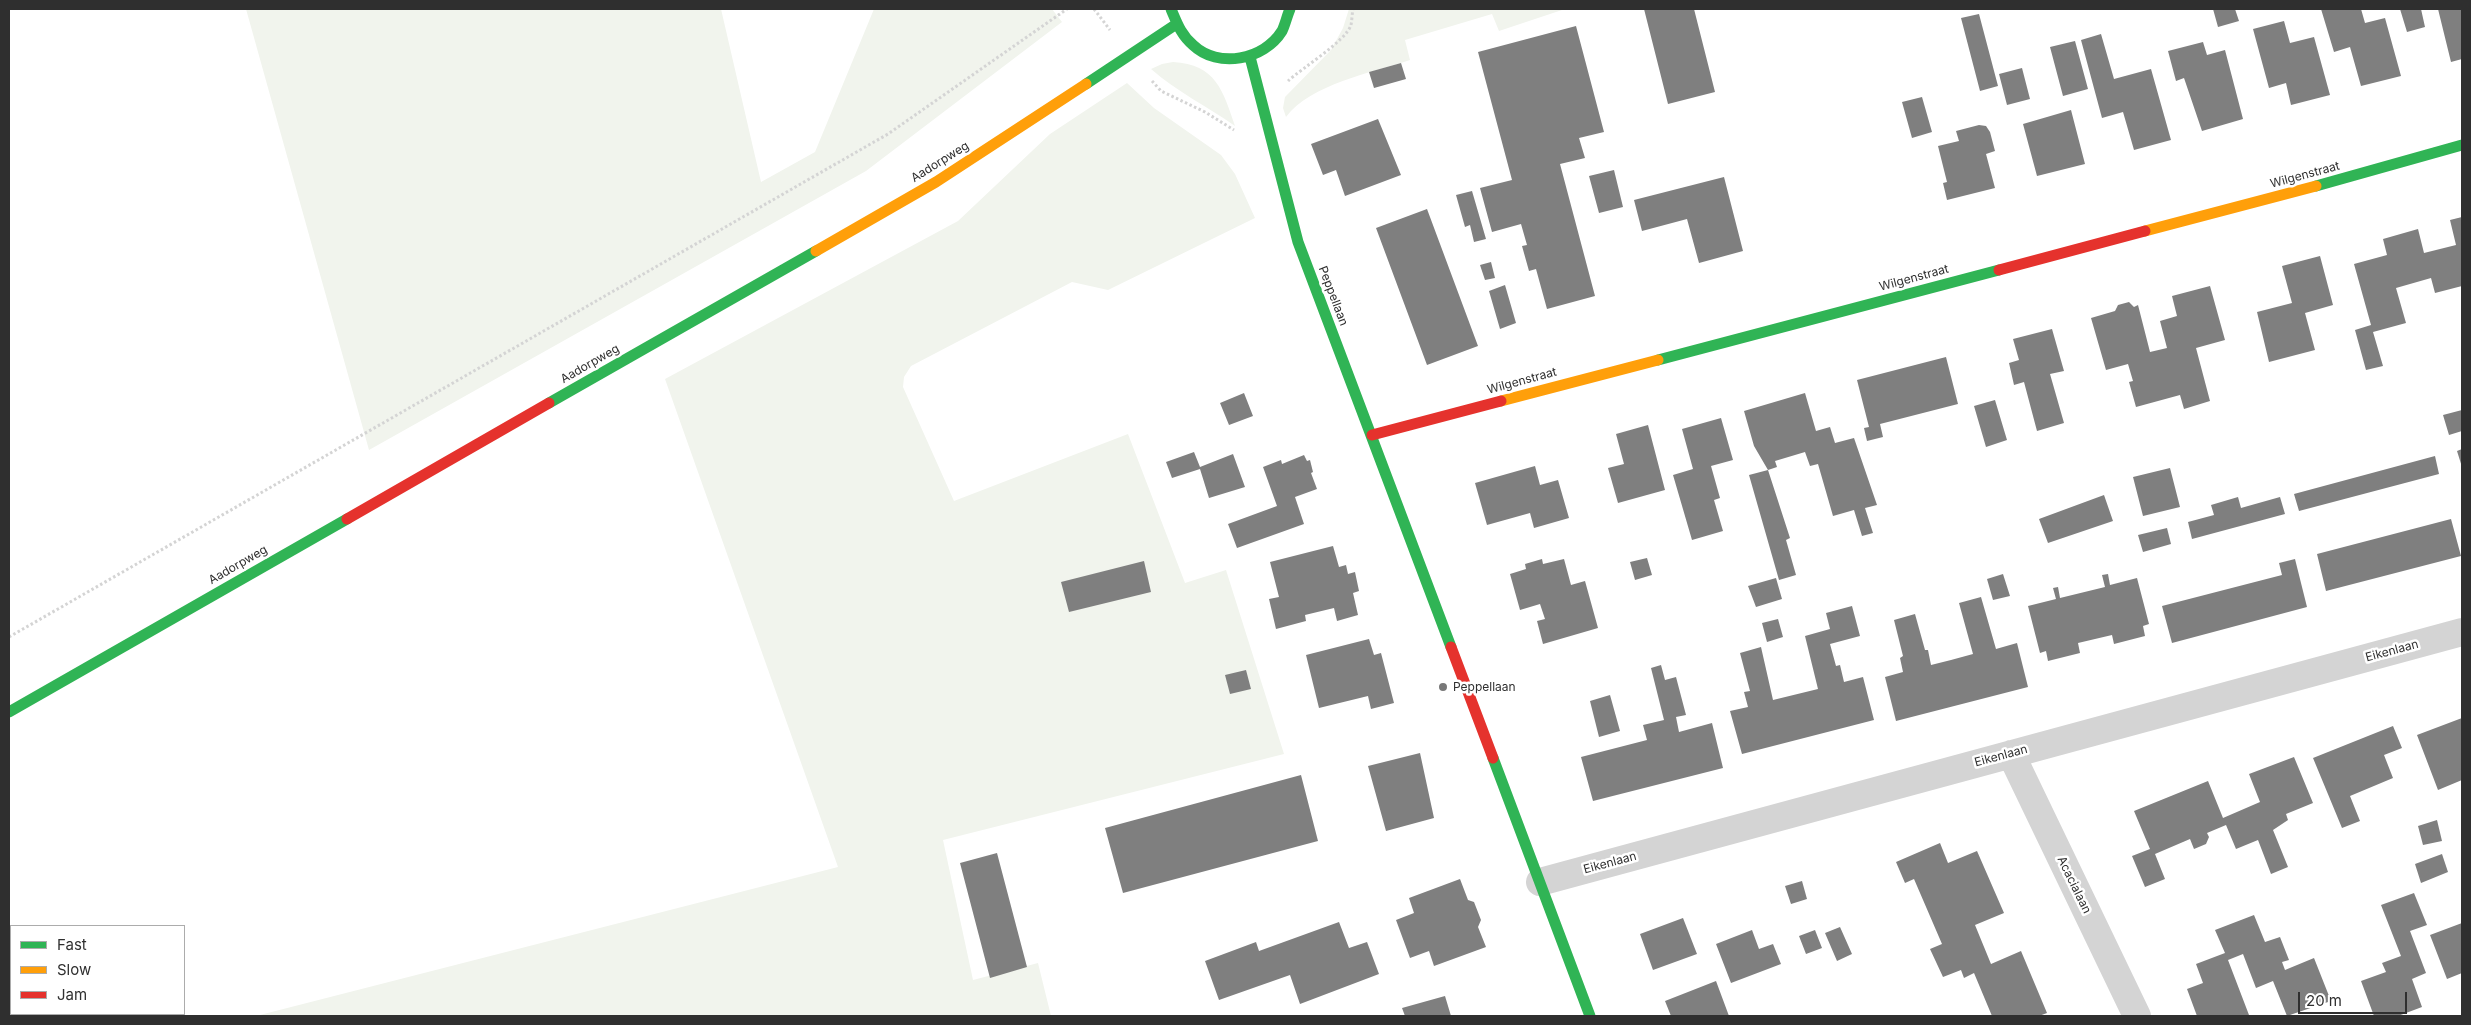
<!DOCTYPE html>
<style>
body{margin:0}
#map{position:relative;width:2471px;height:1025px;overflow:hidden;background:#fff;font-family:Inter,sans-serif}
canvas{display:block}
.frame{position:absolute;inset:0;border:10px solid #2f2f2f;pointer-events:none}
.legend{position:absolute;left:10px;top:925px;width:175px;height:90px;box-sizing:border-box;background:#fff;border:1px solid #acacac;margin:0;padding:6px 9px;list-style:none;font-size:15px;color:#2f2f2f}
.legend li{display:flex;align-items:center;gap:10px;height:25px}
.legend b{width:25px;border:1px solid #acacac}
.scale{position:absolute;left:2298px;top:992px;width:109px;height:22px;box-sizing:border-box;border:2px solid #2f2f2f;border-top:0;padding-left:6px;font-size:15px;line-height:18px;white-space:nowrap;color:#2f2f2f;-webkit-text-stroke:4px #fff;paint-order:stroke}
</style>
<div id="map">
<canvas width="2471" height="1025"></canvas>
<div class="frame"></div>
<ul class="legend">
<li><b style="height:6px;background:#30b455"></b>Fast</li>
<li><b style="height:6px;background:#ff9f0a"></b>Slow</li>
<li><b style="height:6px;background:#e5322d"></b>Jam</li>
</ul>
<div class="scale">20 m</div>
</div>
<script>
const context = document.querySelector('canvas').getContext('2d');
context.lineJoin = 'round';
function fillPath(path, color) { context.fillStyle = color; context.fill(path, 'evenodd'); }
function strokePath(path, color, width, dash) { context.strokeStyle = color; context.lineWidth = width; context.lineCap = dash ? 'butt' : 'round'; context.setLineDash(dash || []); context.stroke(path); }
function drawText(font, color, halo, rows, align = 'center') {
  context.font = font + ' Inter,sans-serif'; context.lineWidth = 5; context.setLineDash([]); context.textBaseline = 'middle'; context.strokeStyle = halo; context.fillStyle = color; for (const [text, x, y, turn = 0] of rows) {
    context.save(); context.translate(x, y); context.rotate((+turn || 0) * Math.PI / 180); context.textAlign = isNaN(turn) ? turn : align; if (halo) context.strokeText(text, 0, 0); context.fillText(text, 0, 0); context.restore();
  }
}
const green = new Path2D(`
 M246,9H721L761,182L815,152L874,9H1052L1062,22L866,171L369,450Z
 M1349,9H1565L1499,31L1492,14L1405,40L1410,60C1371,73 1311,84 1286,117L1283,108L1285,97L1331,50L1343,28Z
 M1173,62C1216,64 1223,91 1235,126C1207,106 1177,92 1151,69L1162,64Z
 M1127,83L1154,108L1221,155L1235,174L1255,218L1108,290L1072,282L911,366L904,377L903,387L954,501L1128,434L1185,583L1226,570L1284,754L943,840L973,980L1038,963L1051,1016H256L838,867L665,379L958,221L1050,134Z`);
const building = new Path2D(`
 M1644,9H1694L1715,92L1668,104Z
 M2213,9H2235L2239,21L2218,27Z
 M2321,9H2361L2365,23L2385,18L2401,76L2361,86L2350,47L2334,52Z
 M2400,9H2421L2425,27L2407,32Z
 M2438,9H2462V59L2451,62Z
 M1979,14L1998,86L1980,91L1961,18Z
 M2284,21L2290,43L2314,37L2330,95L2291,105L2286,83L2269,88L2253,29Z
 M1576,26L1604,132L1579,138L1585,158L1560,164L1595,296L1547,309L1536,269L1529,271L1522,246L1527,245L1521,224L1492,232L1480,188L1512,180L1478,52Z
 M2101,34L2114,79L2151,69L2171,140L2134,150L2123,112L2102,118L2081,40Z
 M2075,41L2088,89L2063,96L2050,47Z
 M2203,42L2207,55L2225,50L2243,119L2202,131L2184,78L2176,81L2168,51Z
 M1401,63L1406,79L1374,88L1369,72Z
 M2022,68L2030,99L2007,105L1999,74Z
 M1922,97L1932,132L1912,138L1902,102Z
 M2071,110L2085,164L2037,176L2023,124Z
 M1378,119L1401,175L1345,196L1336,170L1323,175L1311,144Z
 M1979,125L1986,126L1990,132L1995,151L1986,154L1995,188L1947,200L1943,183L1947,182L1938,146L1959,141L1956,131Z
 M1614,170L1623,207L1599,213L1589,176Z
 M1724,177L1743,251L1699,263L1687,219L1642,231L1634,200Z
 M1472,191L1486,239L1474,242L1470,225L1465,227L1456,195Z
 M1427,209L1478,346L1427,365L1376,228Z
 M2462,217V286L2435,293L2431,278L2396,288L2406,323L2373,332L2383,366L2366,370L2355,330L2371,325L2354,264L2387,255L2383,239L2418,229L2424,253L2456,245L2450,220Z
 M2320,256L2333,305L2305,313L2315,350L2269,362L2257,312L2292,303L2282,266Z
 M1491,262L1495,278L1485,280L1480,265Z
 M1505,285L1516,323L1500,329L1489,291Z
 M2210,286L2225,340L2196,348L2210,401L2184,409L2180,395L2136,407L2129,382L2133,381L2128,364L2106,370L2091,318L2115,311L2118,305L2129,302L2134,307L2138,305L2150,352L2167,348L2160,321L2177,316L2172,296Z
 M2052,329L2064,371L2050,374L2064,423L2037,431L2024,382L2014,385L2009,363L2019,360L2013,339Z
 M1946,357L1958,404L1880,424L1883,437L1867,441L1864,428L1869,427L1857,380Z
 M1244,393L1253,416L1229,425L1220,403Z
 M1805,393L1816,431L1830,427L1835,443L1854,438L1877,505L1865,508L1873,533L1862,536L1854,510L1833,516L1818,464L1810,466L1805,452L1775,461L1777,467L1768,470L1790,538L1786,540L1796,575L1779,580L1749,475L1768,470L1754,446L1744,411Z
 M1995,400L2007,440L1986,447L1974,406Z
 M2462,410V431L2449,435L2443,415Z
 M1721,418L1733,460L1711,466L1720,498L1714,500L1723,531L1692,540L1673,475L1693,469L1682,429Z
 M1648,425L1665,490L1618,503L1608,468L1624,464L1616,434Z
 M2462,449V467L2457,451Z
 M1194,452L1200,467L1233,454L1245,487L1209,498L1200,469L1172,478L1166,462Z
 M1304,455L1307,461L1310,460L1313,472L1311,473L1317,489L1295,497L1304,524L1237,548L1228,524L1277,506L1263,467L1281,460L1282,464Z
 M2435,456L2439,474L2299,511L2294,494Z
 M1535,466L1540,485L1558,480L1569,518L1534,528L1530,513L1487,525L1475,483Z
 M2170,468L2180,507L2143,516L2133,477Z
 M2104,495L2113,521L2048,543L2039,519Z
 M2238,497L2241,508L2280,497L2285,514L2192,539L2188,522L2214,515L2211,505Z
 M2451,519L2461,556L2326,591L2317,554Z
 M2167,528L2171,544L2143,552L2138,535Z
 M1333,546L1339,567L1346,565L1348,574L1355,572L1359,591L1353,593L1358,615L1337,621L1334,608L1305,615L1306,621L1276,629L1269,599L1279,597L1270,562Z
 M1647,558L1652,575L1635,580L1630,562Z
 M1542,559L1543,564L1564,559L1571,585L1585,581L1598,628L1543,644L1537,621L1545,619L1540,604L1520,610L1510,574L1526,569L1525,564Z
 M2295,559L2307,607L2172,643L2162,606L2282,575L2279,563Z
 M1144,561L1151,592L1069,612L1061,582Z
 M2003,574L2010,596L1993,600L1987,579Z
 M2108,574L2110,585L2137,578L2149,624L2143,626L2145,636L2114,644L2112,635L2078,643L2080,653L2048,661L2046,651L2040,653L2028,606L2056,599L2053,588L2058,587L2060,598L2105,587L2102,575Z
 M1776,578L1782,599L1756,607L1748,586Z
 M1981,597L1996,649L2017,643L2028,687L1896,721L1885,677L1903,672L1900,658L1903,656L1894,620L1915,614L1925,650H1928L1931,665L1951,660L1973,654L1959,603Z
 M1852,606L1860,636L1830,644L1836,666L1840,665L1844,682L1863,677L1874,720L1742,754L1730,711L1748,707L1744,692L1750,691L1740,653L1761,647L1773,700L1818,689L1805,636L1830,629L1826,613Z
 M1778,619L1783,637L1767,642L1762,623Z
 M1369,639L1374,655L1381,653L1394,703L1371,709L1368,696L1319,708L1306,655Z
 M1661,665L1665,680L1676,677L1686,715L1676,717L1679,732L1712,723L1723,768L1593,801L1581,757L1647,740L1643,725L1664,720L1651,668Z
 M1246,670L1251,689L1230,694L1225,675Z
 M1610,695L1620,731L1599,737L1590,701Z
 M2462,718V780L2438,790L2417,735Z
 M2393,726L2402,748L2384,755L2393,778L2350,796L2360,821L2342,828L2313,758Z
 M1420,753L1434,818L1386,831L1368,766Z
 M2294,757L2313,803L2286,814L2288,820L2273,830L2288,867L2271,874L2258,840L2236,849L2226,825L2207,833L2209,837L2206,844L2194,849L2190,839L2155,854L2165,879L2145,887L2132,856L2150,849L2134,811L2208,781L2223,818L2260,802L2249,774Z
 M1301,775L1318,841L1123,893L1105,828Z
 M2437,820L2442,841L2423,845L2418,826Z
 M1940,843L1948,863L1977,851L2004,913L1975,925L1991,964L2021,951L2047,1013L2039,1016H1992L1974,973L1964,978L1961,970L1943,977L1930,949L1942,944L1914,879L1905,883L1896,862Z
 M997,853L1027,967L990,978L960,863Z
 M2442,854L2448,872L2421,883L2415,864Z
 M1460,879L1468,900L1474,902L1481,920L1478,927L1486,947L1434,966L1429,951L1410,958L1396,920L1414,913L1409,898Z
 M1802,881L1807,899L1791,904L1785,886Z
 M2414,893L2427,925L2410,931L2426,973L2412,979L2422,1007L2398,1016H2374L2361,981L2386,972L2382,963L2401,956L2381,905Z
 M2254,915L2265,942L2280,937L2289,960L2282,962L2285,970L2314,958L2331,1001L2287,1016L2273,981L2256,988L2243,954L2228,960L2249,1015L2197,1016L2187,989L2203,983L2196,964L2225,953L2215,930Z
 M1683,918L1697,954L1653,970L1640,934Z
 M1339,922L1349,948L1367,942L1379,974L1300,1004L1290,975L1219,1000L1205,961L1256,942L1259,951Z
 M2462,923V973L2447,979L2430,935Z
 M1840,927L1852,954L1837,961L1825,933Z
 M1752,930L1759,949L1773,944L1781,964L1731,983L1716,944Z
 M1815,930L1822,948L1806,954L1799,936Z
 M1716,981L1729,1016H1671L1665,1001Z
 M1445,996L1451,1016H1405L1402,1008Z`);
const path = new Path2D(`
 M1094,9L1110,30
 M1152,81L1161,91L1205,112L1234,130
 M1288,81C1302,68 1346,41 1351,25C1352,20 1352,14 1353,9
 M9,637L888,134L1067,9`);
const street = new Path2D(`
 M2011,754L2137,1016
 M1540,882L2462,632`);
const fast = new Path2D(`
 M1171,9C1177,23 1181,35 1193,45C1218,69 1264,60 1282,31C1285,25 1287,16 1290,9
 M1250,57L1298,242L1451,647
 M1086,84L1175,25
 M2316,186L2462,145
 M1658,360L1999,270
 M549,403L816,251
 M9,712L347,519
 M1493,758L1590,1016`);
const slow = new Path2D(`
 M2145,231L2316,186
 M816,251L936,182L1086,84
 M1501,401L1658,360`);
const jam = new Path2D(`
 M1999,270L2145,231
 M1372,435L1501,401
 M347,519L549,403
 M1451,647L1493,758`);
const markers = [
 [1443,687,5,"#787878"]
];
const streetNames = [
 ["Aadorpweg",940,162,-32],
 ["Wilgenstraat",2305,175,-15],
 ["Wilgenstraat",1914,278,-15],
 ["Peppellaan",1333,296,69],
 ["Aadorpweg",590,364,-30],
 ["Wilgenstraat",1522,381,-15],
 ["Aadorpweg",238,565,-30],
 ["Eikenlaan",2392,651,-15],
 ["Eikenlaan",2001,756,-15],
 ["Eikenlaan",1610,863,-15],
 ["Acacialaan",2074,885,64]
];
const poiNames = [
 ["Peppellaan",1453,687]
];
fillPath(green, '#f1f4ed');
fillPath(building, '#7f7f7f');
strokePath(path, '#d4d4d4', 3, [2.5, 2.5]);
strokePath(street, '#d4d4d4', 28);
strokePath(fast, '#30b455', 11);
strokePath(slow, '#ff9f0a', 11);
strokePath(jam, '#e5322d', 11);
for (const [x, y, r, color] of markers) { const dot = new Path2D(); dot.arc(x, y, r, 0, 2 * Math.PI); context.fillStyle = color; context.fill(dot); strokePath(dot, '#fff', 2); }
drawText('12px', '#2f2f2f', '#fff', streetNames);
drawText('12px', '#2f2f2f', '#fff', poiNames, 'left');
</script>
